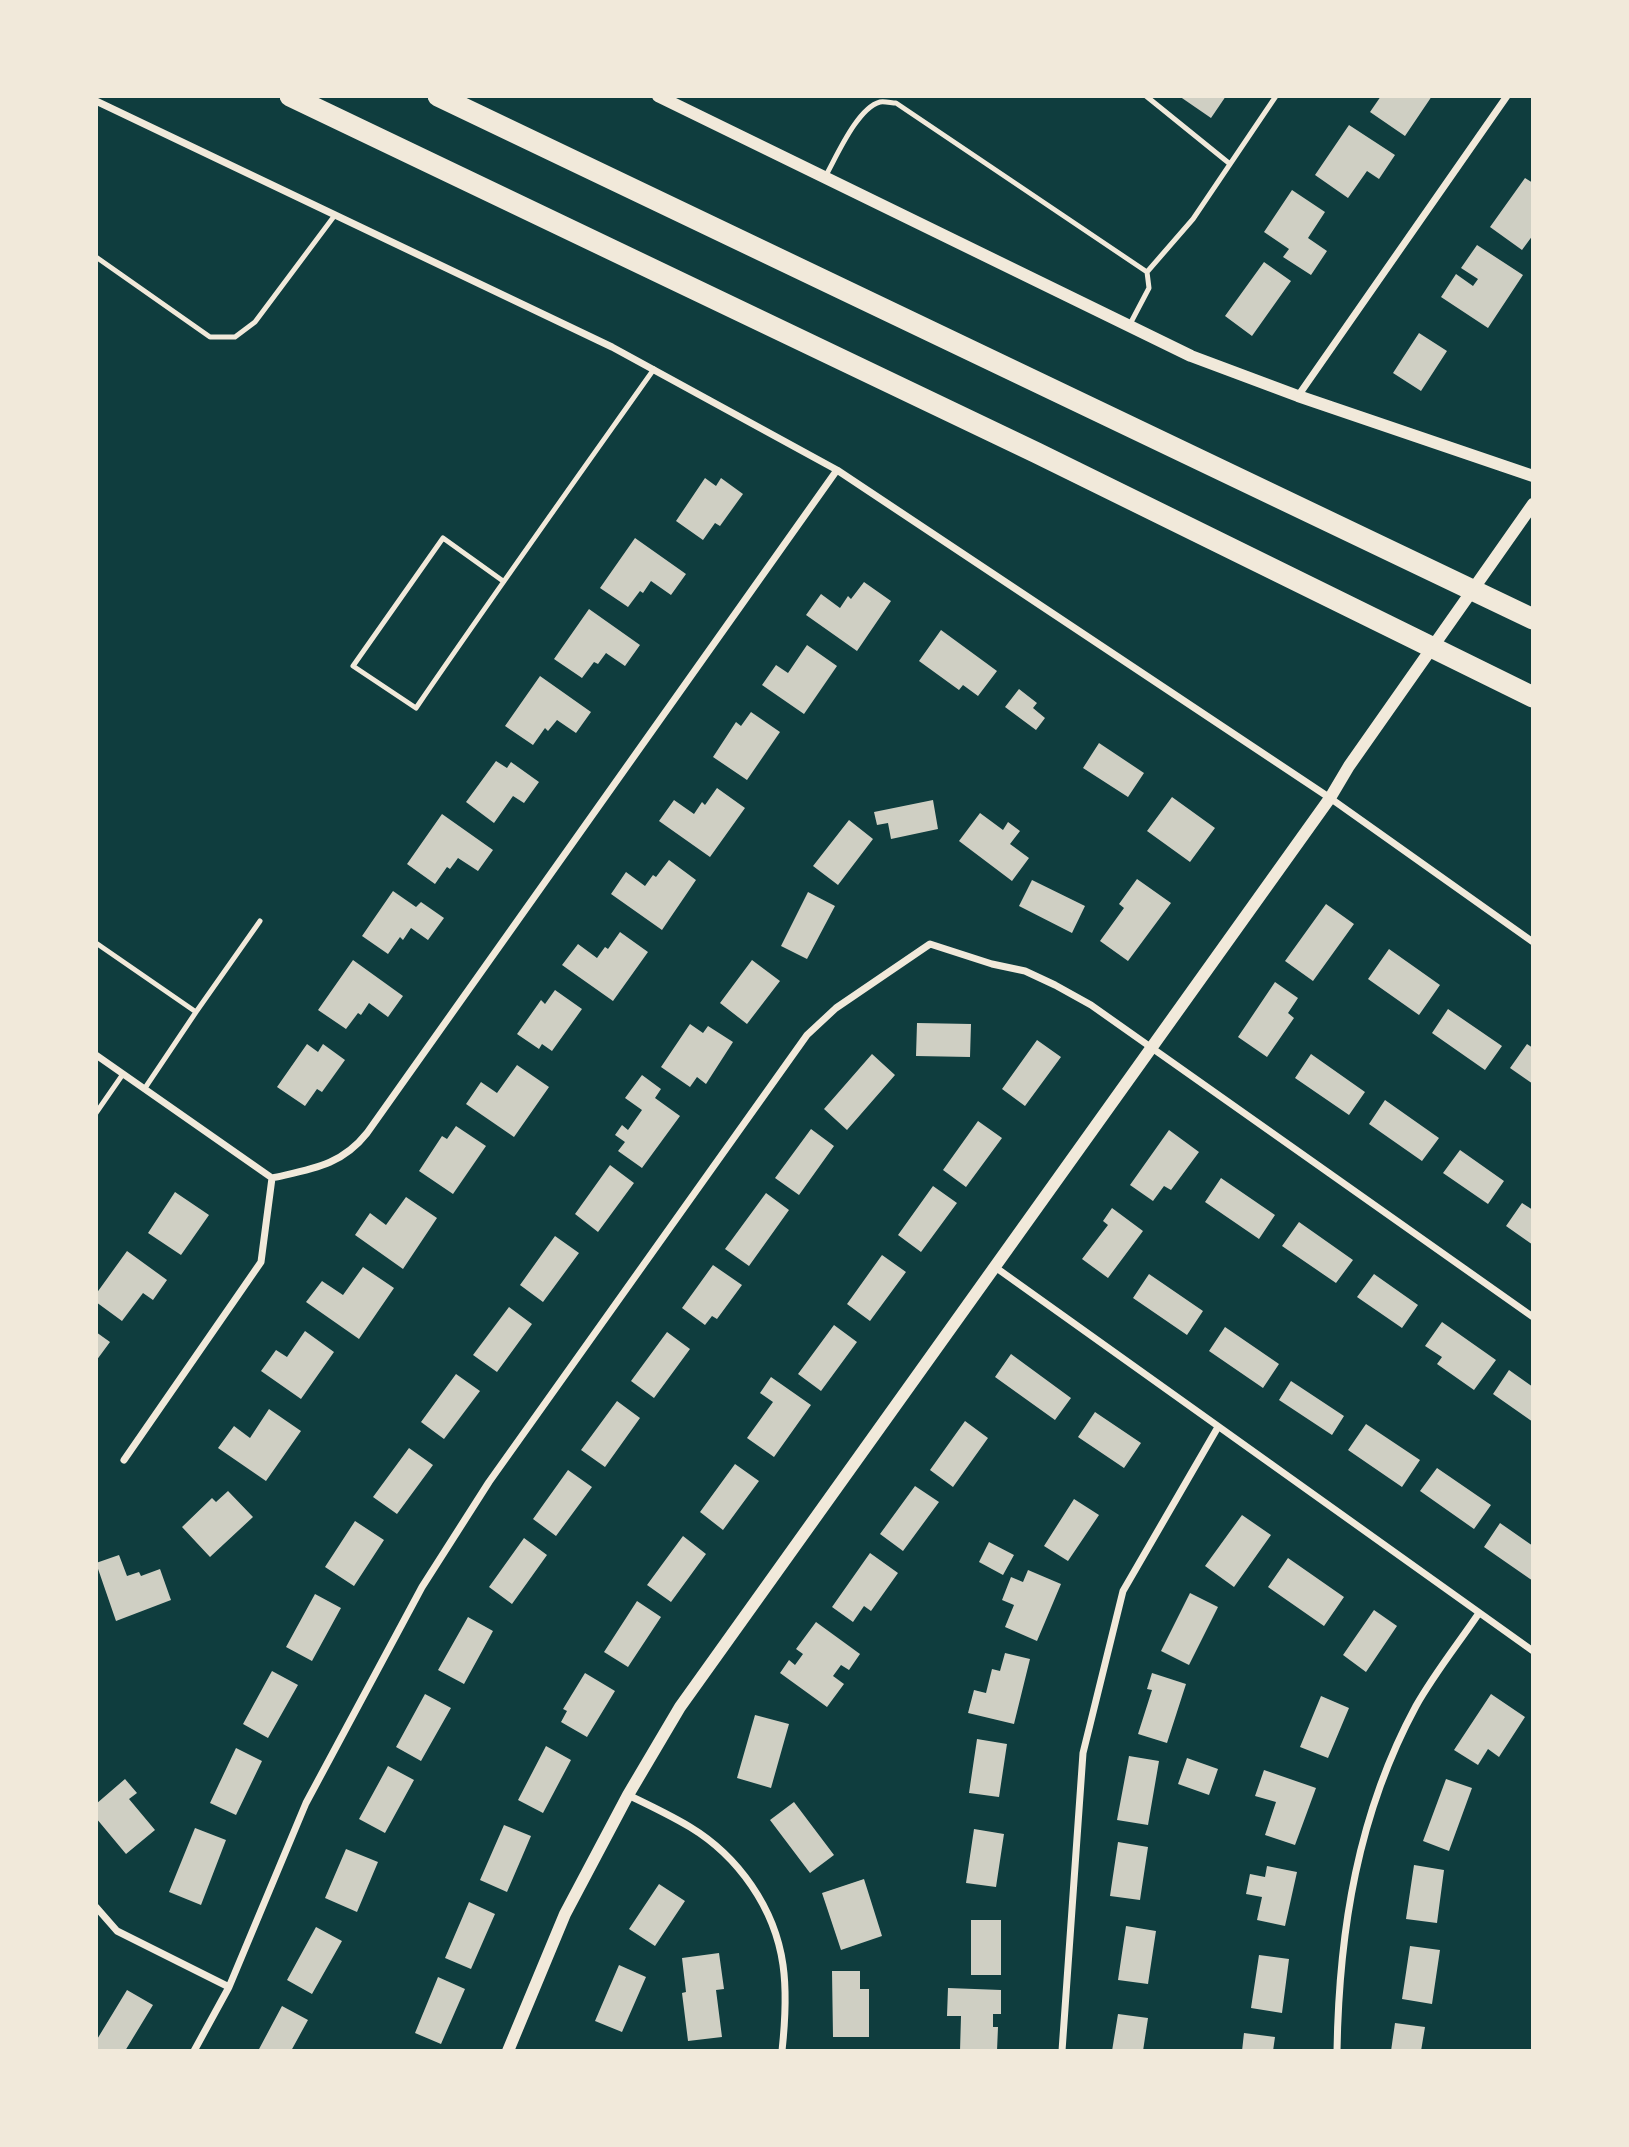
<!DOCTYPE html>
<style>
body{margin:0}
#map{position:relative;width:1629px;height:2147px;overflow:hidden;background:#0f3d3e;font-family:"Titillium Web",sans-serif}
canvas{display:block}
.frame{position:absolute;inset:0;border:98px solid #f1e9da;pointer-events:none}
</style>
<div id="map">
<canvas width="1629" height="2147"></canvas>
<div class="frame"></div>
</div>
<script>
const context = document.querySelector('canvas').getContext('2d');
context.lineJoin = 'round';
function fillPath(path, color) { context.fillStyle = color; context.fill(path, 'evenodd'); }
function strokePath(path, color, width, dash) { context.strokeStyle = color; context.lineWidth = width; context.lineCap = dash ? 'butt' : 'round'; context.setLineDash(dash || []); context.stroke(path); }
const building = new Path2D(`
 M1179,96H1226L1211,118Z
 M1381,96H1432L1405,136L1370,112Z
 M1349,125L1395,155L1379,179L1367,171L1348,198L1315,175Z
 M1525,178L1533,183V235L1522,250L1490,227Z
 M1292,190L1325,212L1308,238L1327,251L1311,275L1283,257L1289,249L1264,232Z
 M1477,245L1523,275L1488,328L1441,297L1456,274L1473,286L1478,279L1461,268Z
 M1264,262L1291,281L1252,336L1225,316Z
 M1419,333L1447,351L1421,391L1393,373Z
 M705,478L716,486L721,478L743,494L720,526L715,523L703,540L676,521Z
 M635,538L686,574L671,595L651,581L643,593L640,591L628,607L600,588Z
 M864,582L891,601L857,651L806,615L821,594L840,608L848,596L851,599Z
 M589,609L640,645L625,666L606,653L598,664L594,662L582,678L554,659Z
 M941,630L997,671L978,696L963,685L959,690L919,661Z
 M807,645L837,666L804,714L762,685L776,665L788,673Z
 M540,676L591,712L576,733L557,720L548,731L545,728L533,745L505,726Z
 M1019,689L1037,703L1033,708L1045,718L1036,730L1005,707Z
 M751,712L780,732L747,780L713,757L736,722L741,726Z
 M1099,743L1144,773L1128,797L1083,768Z
 M496,761L507,768L511,762L539,782L524,803L513,796L494,823L466,802Z
 M717,788L745,808L710,857L659,821L674,800L694,814L702,802L705,805Z
 M1172,797L1215,828L1190,862L1147,831Z
 M933,800L938,829L891,839L888,823L877,825L874,812Z
 M980,813L1003,830L1008,822L1020,831L1010,844L1029,858L1012,881L959,841Z
 M442,814L493,850L478,871L458,858L450,869L447,867L435,884L407,864Z
 M849,820L873,839L838,885L813,866Z
 M669,860L696,880L662,930L611,894L626,872L645,886L653,875L656,877Z
 M1137,879L1171,903L1128,961L1100,941L1124,908L1119,904Z
 M1032,880L1085,906L1072,933L1019,906Z
 M393,891L416,907L421,902L444,918L428,940L411,928L403,940L400,937L388,954L362,936Z
 M808,892L835,906L807,959L781,946Z
 M1326,904L1354,924L1313,981L1285,961Z
 M620,932L648,952L613,1001L562,965L578,944L597,958L605,947L608,949Z
 M1389,949L1440,985L1419,1015L1368,979Z
 M353,960L403,996L388,1017L369,1003L361,1015L358,1013L346,1029L318,1010Z
 M752,960L780,981L747,1024L720,1003Z
 M1275,982L1298,998L1288,1013L1294,1018L1267,1057L1238,1037Z
 M555,990L582,1009L552,1051L542,1044L539,1049L517,1034L541,1000L545,1004Z
 M1448,1009L1502,1046L1485,1070L1432,1033Z
 M917,1023L971,1024L970,1057L916,1056Z
 M690,1024L703,1033L708,1026L733,1042L706,1084L697,1077L690,1087L661,1067Z
 M1037,1040L1061,1057L1025,1106L1002,1089Z
 M307,1044L318,1052L323,1044L345,1060L322,1092L317,1089L305,1106L277,1087Z
 M1527,1044L1533,1048V1084L1510,1068Z
 M872,1054L895,1075L847,1130L824,1109Z
 M1311,1054L1365,1092L1349,1115L1295,1078Z
 M517,1065L549,1087L514,1137L466,1104L481,1082L497,1093Z
 M642,1075L661,1089L655,1098L680,1116L642,1168L618,1151L625,1142L615,1135L622,1125L628,1130L642,1110L625,1098Z
 M1385,1100L1439,1138L1422,1161L1369,1124Z
 M978,1121L1002,1138L966,1187L943,1170Z
 M456,1126L486,1146L453,1194L419,1171L442,1136L447,1139Z
 M811,1129L834,1146L799,1195L775,1178Z
 M1169,1130L1199,1152L1171,1190L1164,1186L1153,1201L1130,1185Z
 M1460,1150L1504,1181L1488,1204L1443,1173Z
 M610,1165L634,1183L598,1232L575,1214Z
 M1221,1178L1275,1215L1259,1239L1205,1202Z
 M933,1186L957,1203L921,1252L898,1235Z
 M175,1192L209,1215L181,1255L148,1233Z
 M766,1193L789,1210L749,1266L725,1249Z
 M406,1197L437,1218L403,1269L355,1235L370,1213L386,1225Z
 M1522,1203L1533,1210V1245L1506,1226Z
 M1112,1208L1143,1231L1108,1278L1082,1259L1108,1225L1103,1221Z
 M1299,1222L1353,1260L1336,1283L1282,1246Z
 M555,1236L579,1253L543,1302L520,1285Z
 M127,1251L167,1280L153,1300L143,1293L122,1321L96,1302V1294Z
 M882,1255L906,1272L870,1321L847,1304Z
 M713,1265L742,1285L717,1319L712,1316L705,1325L682,1308Z
 M363,1267L394,1288L359,1339L306,1302L322,1281L343,1295Z
 M1149,1274L1203,1311L1187,1335L1133,1298Z
 M1374,1274L1418,1305L1402,1328L1357,1297Z
 M509,1307L532,1324L497,1372L473,1355Z
 M1442,1322L1496,1360L1474,1390L1437,1364L1442,1357L1425,1346Z
 M834,1325L857,1342L821,1391L798,1374Z
 M1225,1327L1279,1364L1263,1388L1209,1351Z
 M305,1331L334,1352L301,1399L261,1371L276,1350L287,1357Z
 M96,1332L110,1342L96,1361Z
 M667,1332L690,1349L654,1398L631,1381Z
 M1011,1354L1071,1398L1055,1420L995,1377Z
 M1509,1370L1533,1387V1422L1493,1394Z
 M456,1374L480,1391L444,1439L421,1422Z
 M771,1377L811,1405L774,1457L747,1438L773,1402L760,1393Z
 M1291,1381L1344,1416L1332,1435L1279,1400Z
 M617,1401L640,1418L605,1467L581,1450Z
 M269,1409L301,1431L266,1481L218,1448L234,1426L250,1438Z
 M1095,1412L1141,1443L1124,1468L1078,1437Z
 M965,1421L988,1438L953,1487L930,1470Z
 M1366,1424L1420,1460L1402,1487L1348,1450Z
 M409,1448L433,1465L397,1514L373,1497Z
 M735,1464L759,1481L723,1530L700,1512Z
 M1437,1468L1491,1505L1474,1529L1420,1491Z
 M568,1470L592,1487L556,1536L533,1519Z
 M915,1486L939,1502L903,1551L880,1534Z
 M228,1491L253,1517L210,1557L182,1527L212,1498L216,1502Z
 M1074,1499L1099,1515L1068,1561L1044,1546Z
 M1242,1515L1271,1535L1234,1587L1205,1566Z
 M355,1521L384,1540L354,1586L325,1567Z
 M1500,1523L1533,1546V1581L1484,1547Z
 M683,1536L706,1554L671,1602L647,1585Z
 M524,1538L547,1555L512,1604L489,1587Z
 M989,1542L1014,1555L1003,1575L979,1562Z
 M870,1553L898,1573L871,1611L864,1606L853,1622L832,1607Z
 M119,1555L127,1576L139,1572L141,1576L160,1569L171,1600L116,1621L96,1563Z
 M1288,1558L1344,1597L1324,1626L1268,1587Z
 M1028,1570L1061,1584L1037,1641L1005,1627L1014,1605L1002,1600L1011,1577L1023,1582Z
 M1190,1593L1218,1607L1189,1665L1161,1651Z
 M315,1594L341,1608L312,1661L286,1647Z
 M637,1601L661,1617L628,1667L604,1652Z
 M1374,1610L1397,1626L1366,1672L1343,1655Z
 M468,1617L493,1631L464,1684L438,1670Z
 M816,1622L860,1654L849,1670L841,1665L833,1676L844,1684L827,1707L780,1673L789,1660L795,1665L803,1654L796,1649Z
 M1005,1653L1030,1659L1014,1724L968,1713L974,1690L986,1693L992,1669L1000,1671Z
 M272,1671L298,1685L268,1738L243,1724Z
 M585,1673L615,1691L587,1737L561,1722L567,1711L563,1709Z
 M1152,1673L1186,1684L1167,1743L1138,1734L1152,1690L1147,1689Z
 M425,1694L451,1708L421,1761L396,1747Z
 M1491,1694L1525,1717L1499,1757L1488,1749L1478,1765L1454,1750Z
 M1321,1696L1349,1708L1328,1758L1300,1747Z
 M755,1715L789,1724L771,1788L737,1778Z
 M977,1739L1007,1744L999,1797L969,1793Z
 M546,1746L571,1760L543,1813L518,1800Z
 M236,1748L262,1761L236,1815L210,1803Z
 M1129,1756L1159,1761L1148,1825L1117,1820Z
 M1187,1758L1218,1769L1209,1795L1178,1784Z
 M388,1766L414,1780L385,1833L359,1819Z
 M1264,1770L1316,1788L1295,1845L1265,1835L1276,1802L1255,1796Z
 M125,1779L137,1793L129,1799L155,1830L126,1854L96,1818V1804Z
 M1446,1779L1472,1788L1449,1851L1423,1841Z
 M794,1802L834,1855L810,1873L770,1820Z
 M504,1825L531,1836L507,1892L480,1880Z
 M195,1828L226,1840L201,1905L169,1892Z
 M974,1829L1004,1834L996,1887L966,1883Z
 M1118,1842L1148,1847L1140,1900L1110,1896Z
 M346,1849L378,1862L357,1912L325,1898Z
 M1414,1865L1444,1870L1437,1923L1406,1919Z
 M1267,1866L1297,1872L1285,1926L1257,1920L1262,1897L1246,1894L1250,1874L1265,1877Z
 M864,1879L882,1936L841,1950L822,1893Z
 M659,1884L685,1901L655,1946L629,1929Z
 M469,1902L495,1914L471,1969L445,1958Z
 M971,1920H1001V1975H971Z
 M1126,1926L1156,1931L1148,1984L1118,1980Z
 M316,1927L342,1941L312,1994L287,1980Z
 M1410,1946L1440,1950L1432,2004L1402,1999Z
 M719,1953L724,1989L716,1990L722,2037L688,2041L682,1993L686,1992L682,1958Z
 M1259,1955L1289,1959L1282,2013L1251,2008Z
 M619,1965L646,1977L622,2032L595,2021Z
 M832,1971H860V1989H869V2037H833Z
 M438,1977L465,1989L441,2044L415,2033Z
 M948,1988L1001,1990V2014H993V2027H998L997,2051H960L961,2016H947Z
 M127,1990L153,2005L125,2051H96V2041Z
 M282,2006L308,2020L291,2051H258Z
 M1118,2014L1148,2018L1143,2051H1112Z
 M1395,2023L1425,2027L1421,2051H1391Z
 M1244,2033L1275,2037L1273,2051H1242Z`);
const service = new Path2D(`
 M1146,96L1230,164
 M825,177C836,158 857,108 880,102C884,101 892,103 896,103L1147,272L1149,288L1129,326
 M96,257L210,337H235L255,322L335,215
 M1147,272L1193,219L1276,96
 M503,581L443,538L353,666L416,708C494,594 574,482 654,369
 M96,943L196,1012L145,1088
 M196,1012L260,921
 M96,1113L123,1074`);
const minor = new Path2D(`
 M96,101L612,347L837,470L1330,798L1533,942
 M1298,396L1507,96
 M96,1055L272,1178
 M272,1178C311,1169 341,1166 367,1133L837,470
 M995,1267L1533,1651
 M124,1460L261,1262L272,1178
 M628,1795C649,1805 670,1815 690,1827C738,1856 775,1908 783,1965C787,1993 785,2023 782,2051
 M96,1907L117,1931L229,1987
 M194,2051L229,1987L306,1803L422,1587L489,1482L807,1035L836,1008L930,944L992,964L1025,971L1055,985L1091,1005L1533,1317
 M1062,2051L1083,1753L1123,1591L1218,1427
 M1337,2051C1339,1930 1358,1813 1416,1706C1434,1674 1458,1644 1479,1613`);
const tertiary = new Path2D(`
 M658,96L1191,356L1298,396L1533,476
 M508,2051L565,1914L628,1795L680,1707L1330,798L1349,766L1533,504`);
const motorway = new Path2D(`
 M290,96L1037,453L1533,697
 M438,96L1533,619`);
fillPath(building, '#cfcfc3');
strokePath(service, '#f1e9da', 5);
strokePath(minor, '#f1e9da', 7);
strokePath(tertiary, '#f1e9da', 12);
strokePath(motorway, '#f1e9da', 21);
</script>
